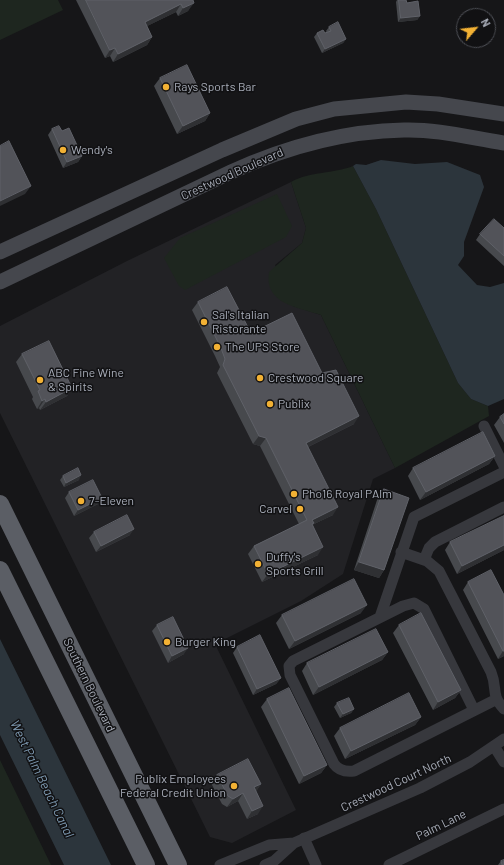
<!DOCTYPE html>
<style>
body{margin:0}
#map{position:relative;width:504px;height:865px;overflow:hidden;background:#161618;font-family:Barlow,sans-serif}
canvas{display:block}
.north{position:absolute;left:456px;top:8px;width:40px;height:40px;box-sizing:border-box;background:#111113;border:1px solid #4d4f55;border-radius:50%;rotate:62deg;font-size:11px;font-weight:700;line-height:16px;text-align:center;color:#a8adb8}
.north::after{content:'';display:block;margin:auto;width:14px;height:18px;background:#f2b134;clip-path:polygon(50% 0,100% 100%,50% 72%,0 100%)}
</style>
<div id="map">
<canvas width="504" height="865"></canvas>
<div class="north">N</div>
</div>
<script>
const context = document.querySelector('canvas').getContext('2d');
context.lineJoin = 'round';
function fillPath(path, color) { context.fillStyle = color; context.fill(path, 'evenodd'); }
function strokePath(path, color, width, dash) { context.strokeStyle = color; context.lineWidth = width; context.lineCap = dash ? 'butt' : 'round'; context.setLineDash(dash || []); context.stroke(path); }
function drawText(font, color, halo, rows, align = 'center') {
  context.font = font + ' Barlow,sans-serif'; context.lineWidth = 3; context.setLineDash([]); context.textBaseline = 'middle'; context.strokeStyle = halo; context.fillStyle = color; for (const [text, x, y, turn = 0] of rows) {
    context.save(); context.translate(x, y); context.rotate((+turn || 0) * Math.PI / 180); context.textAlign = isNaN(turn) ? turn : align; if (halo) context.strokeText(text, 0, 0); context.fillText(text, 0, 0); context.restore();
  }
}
const built = new Path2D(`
 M291,182L306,228L302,243L275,265L293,306L321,315L395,468L373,479L343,574L301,601L215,644L296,810L232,843L210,837L0,413V326L127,261Z`);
const green = new Path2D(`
 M0,0H58L63,10L0,40Z
 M353,166L376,209L458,383L471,399L488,406L489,416L395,468L321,315C297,307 264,304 269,272L302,243L306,228L291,182C311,171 333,174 353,166Z
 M277,194L292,226L286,237L185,290L179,286L164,258L180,238Z
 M0,760L51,865H0Z`);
const water = new Path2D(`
 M381,160L415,164L447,162L480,175L484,187L464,242V256L458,265L477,285L490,287L504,283V399L488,406L471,399L458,383L376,209L353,166L356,164L366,165Z
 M0,639L111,865H64L0,735Z`);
const minor = new Path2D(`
 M484,426L504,466
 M401,552L427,561L439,571L491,672C498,689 490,694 504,709
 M424,560L429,548L435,542L504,507
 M380,617L414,517L504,472
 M474,710L424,609L414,603L403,606L293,661L289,666L290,675L334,764C339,771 346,772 354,771L495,700
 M494,746L504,762
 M304,838L316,865
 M220,865L269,845L294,843L420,788L470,762L504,739
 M265,865L274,861L294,843
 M389,865L504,809`);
const secondary = new Path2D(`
 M0,252L222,150L296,119L334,109L406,102L438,104L504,114
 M0,282L231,172C286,147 343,131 404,130C437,129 471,138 504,143`);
const trunk = new Path2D(`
 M0,504L178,865
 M0,570L146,865`);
const wall = new Path2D(`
 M76,0H193L188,11L178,16L176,12L147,26L152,37L147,45L113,62L110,56L105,58Z
 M397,0H406L407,3L420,16L417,20L398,22L396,2Z
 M329,27L346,39L343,43L322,53L314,37L317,33H327L326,31Z
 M160,78L210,113L205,121L177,134L154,86Z
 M52,129L62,131L82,156L78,162L63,168L48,135Z
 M504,228V266L476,240L480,234Z
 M198,302L251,333L322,373L354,424L308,447L333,515L312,525L318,555L262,582L248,554L254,546L299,524L260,446L253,444L217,373L220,367L215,356L192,310Z
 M22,354L72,388L67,396L40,410L39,408L37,409L32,399L33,397L16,362Z
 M504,414V443L494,425L500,417Z
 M495,456L489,464L420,500L408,476L413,468Z
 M63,476L79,480L64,487L60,480Z
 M384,489V570L379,578L354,570L378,497Z
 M69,492L98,504L74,516L65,498Z
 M504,516V550L457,574L445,550L450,542Z
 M94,532L130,535L96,552L89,538Z
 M491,570L504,656L498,659L463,590L468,582Z
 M361,613L289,649L276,623L282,615Z
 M157,625L184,654L168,663L152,631Z
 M399,625L461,690L455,698L433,710L393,633Z
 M237,647L281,678L276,684L253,695L233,653Z
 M388,652L382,660L313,695L302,671L307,663Z
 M267,699L327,765L321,773L299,784L261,707Z
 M337,703L354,709L351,713L340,718L334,707Z
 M421,717L415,725L345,759L334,736L340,728Z
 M217,775L261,784L256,791L258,814L247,819L238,801L227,807L222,804L211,783Z
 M501,861L502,865H498Z`);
const shadedWall = new Path2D(`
 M194,3L188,11L178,16L183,8Z
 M181,4L176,12L139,30L145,22Z
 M420,16L417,20L398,22L401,18Z
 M152,37L147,45L113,62L118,54Z
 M346,39L343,43L322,53L325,49Z
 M115,48L110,56L105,58L110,50Z
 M210,113L205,121L177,134L183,126Z
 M82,156L78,162L63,168L67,162Z
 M31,186L25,194L0,206V201Z
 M72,388L67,396L40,410L46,402Z
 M45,399L39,408L37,409L42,401Z
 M359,416L354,424L300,451L306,443Z
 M259,436L266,438L260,446L253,444Z
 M495,456L489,464L420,500L426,492Z
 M81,475L79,480L64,487L66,483Z
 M102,498L98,504L74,516L78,510Z
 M338,507L333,515L312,525V520Z
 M134,529L130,535L96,552L101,546Z
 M504,545V550L457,574L462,566Z
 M323,547L318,555L262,582L268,574Z
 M359,562L384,570L379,578L354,570Z
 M367,605L361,613L289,649L295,641Z
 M188,648L184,654L168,663L172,656Z
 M503,651H504V656L498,659Z
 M388,652L382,660L313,695L319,687Z
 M281,678L276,684L253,695L257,689Z
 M461,690L455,698L433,710L438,702Z
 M354,709L351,713L340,718L343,714Z
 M421,717L415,725L345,759L351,751Z
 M327,765L321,773L299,784L304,776Z
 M261,784L256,792L254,787Z
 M243,793L238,801L227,807L233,799Z
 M263,806L258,814L247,819L252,811Z`);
const building = new Path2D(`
 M86,0H193L194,3L183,8L181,4L145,22L152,37L118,54L115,48L110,50Z
 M399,0H406L407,3L418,1L420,16L401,18Z
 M338,22L346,39L325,49L317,33L323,30L325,33L331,31L329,27Z
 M187,65L210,113L183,126L160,78Z
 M59,126L62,131L69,128L82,156L67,162L52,129Z
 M9,141L31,186L0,201V146Z
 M494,219L504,228V256L480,234Z
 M227,287L251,333L292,313L322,373L336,370L359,416L306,443L338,507L312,520L314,523L312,524L323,547L268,574L254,546L307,520L266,438L259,436L223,365L225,359L221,348L198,302Z
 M49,341L72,388L46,402L45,399L42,401L38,391L40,390L22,354Z
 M504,414V424L500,417Z
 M483,432L495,456L426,492L413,468Z
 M78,468L81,475L66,483L63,476Z
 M93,480L102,498L78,510L69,492Z
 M384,489L409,498L384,570L359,562Z
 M127,515L134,529L101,546L94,532Z
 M504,516V545L462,566L450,542Z
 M491,570L504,595V651H503L468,582Z
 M354,579L367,605L295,641L282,615Z
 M421,613L461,690L438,702L399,625Z
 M173,617L188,648L172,656L157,625Z
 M376,629L388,652L319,687L307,663Z
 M260,635L281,678L257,689L237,647Z
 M289,688L327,765L304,776L267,699Z
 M409,693L421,717L351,751L340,728Z
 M349,698L354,709L343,714L337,703Z
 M248,759L261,784L254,787L263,806L252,811L243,793L233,799L228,796L217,775Z
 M504,860V865H502L501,861Z`);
const markers = [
 [166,87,4,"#f2b134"],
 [63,150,4,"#f2b134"],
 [204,322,4,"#f2b134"],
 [217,347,4,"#f2b134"],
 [260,378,4,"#f2b134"],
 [40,380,4,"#f2b134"],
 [270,404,4,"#f2b134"],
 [294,494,4,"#f2b134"],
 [81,501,4,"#f2b134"],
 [300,509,4,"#f2b134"],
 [258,564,4,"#f2b134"],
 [167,642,4,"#f2b134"],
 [234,786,4,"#f2b134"]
];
const poiNames = [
 ["Rays Sports Bar",174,87],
 ["Wendy's",71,150],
 ["Sal's Italian",212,315],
 ["Ristorante",212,329],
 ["The UPS Store",225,347],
 ["ABC Fine Wine",48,373],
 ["& Spirits",48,387],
 ["Crestwood Square",268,378],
 ["Publix",278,404],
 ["Pho16 Royal PAlm",302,494],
 ["7-Eleven",89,501],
 ["Carvel",292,509,"right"],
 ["Duffy's",266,557],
 ["Sports Grill",266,571],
 ["Burger King",175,642],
 ["Publix Employees",226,779,"right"],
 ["Federal Credit Union",226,793,"right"]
];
const streetNames = [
 ["Crestwood Boulevard",232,174,-24],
 ["Southern Boulevard",89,685,64],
 ["Crestwood Court North",396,783,-25],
 ["Palm Lane",441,825,-26]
];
const waterNames = [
 ["West Palm Beach Canal",42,779,64]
];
fillPath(built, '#222225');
fillPath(green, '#1e261f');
fillPath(water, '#2c353c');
strokePath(minor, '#37383d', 11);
strokePath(secondary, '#45474d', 15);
strokePath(trunk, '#5b5e65', 18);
fillPath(wall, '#47494d');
fillPath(shadedWall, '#2f3033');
fillPath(building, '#525359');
strokePath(building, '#5f6168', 1);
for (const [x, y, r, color] of markers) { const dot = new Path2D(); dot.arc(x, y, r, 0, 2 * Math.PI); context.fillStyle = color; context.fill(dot); strokePath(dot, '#111113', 1.5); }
drawText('12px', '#a8adb8', '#111113', poiNames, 'left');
drawText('12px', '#a8adb8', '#111113', streetNames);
drawText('italic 13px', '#7f9bb3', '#111113', waterNames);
</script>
